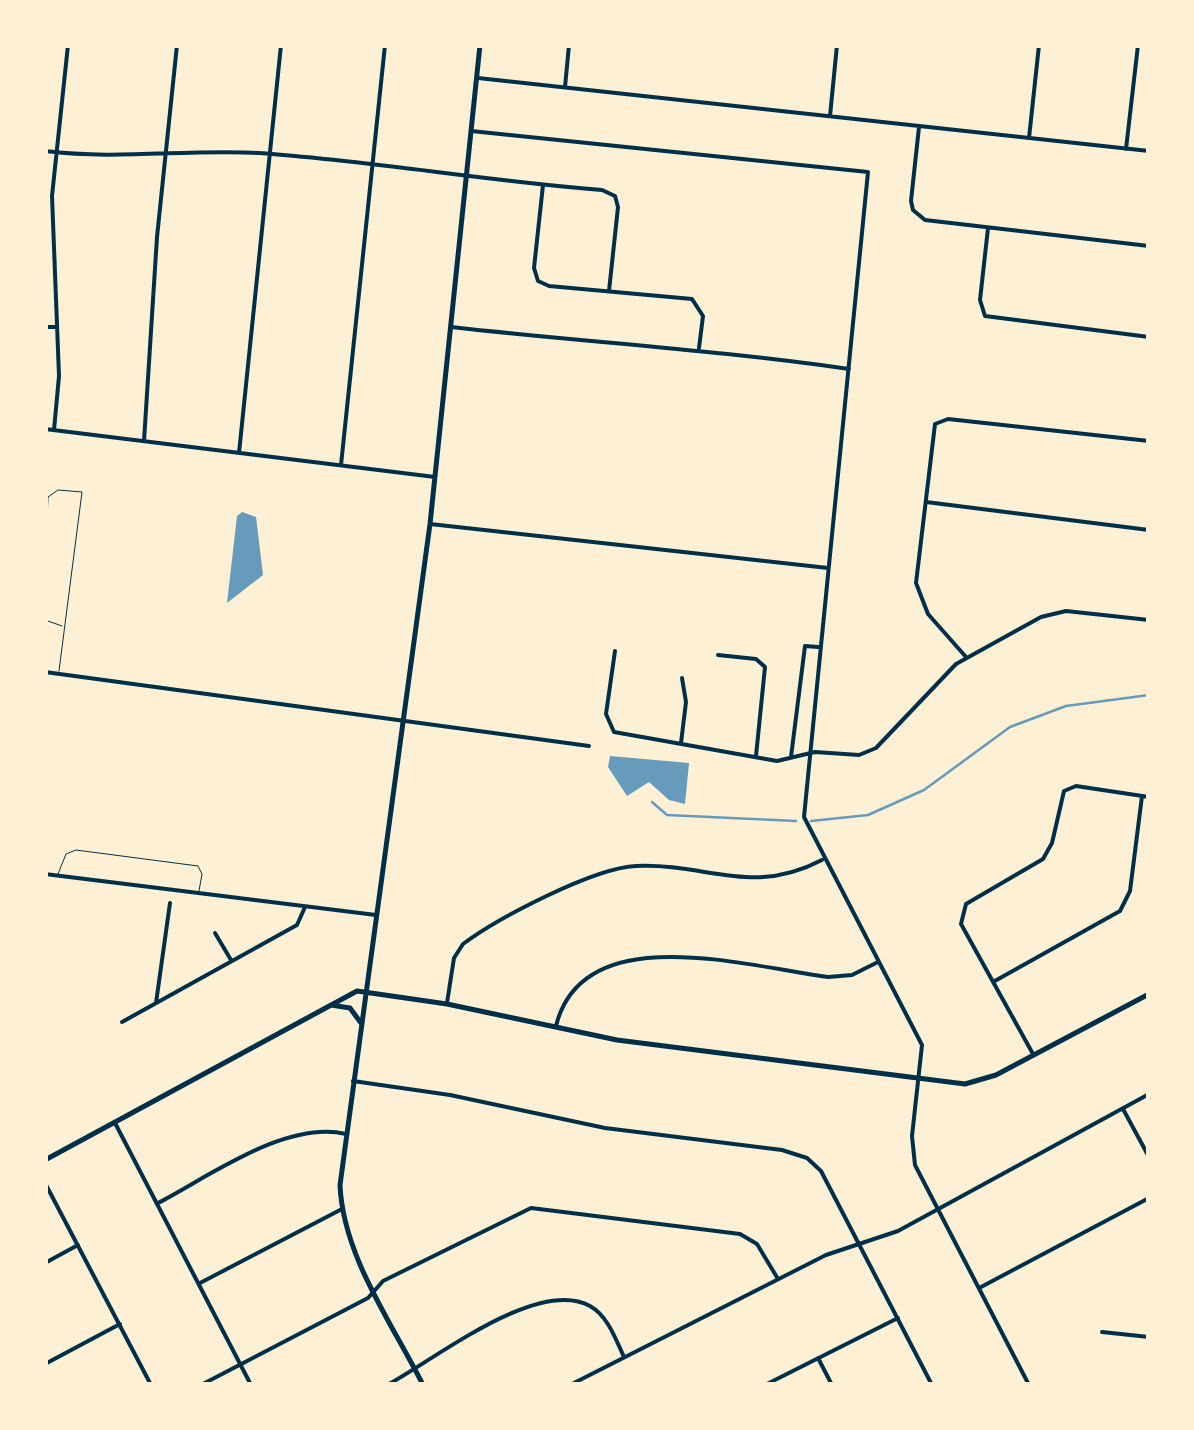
<!DOCTYPE html>
<style>
body{margin:0}
#map{position:relative;width:1194px;height:1430px;overflow:hidden;background:#fdf0d5;font-family:Lato,sans-serif}
canvas{display:block}
.frame{position:absolute;inset:0;border:48px solid #fdf0d5;pointer-events:none}
</style>
<div id="map">
<canvas width="1194" height="1430"></canvas>
<div class="frame"></div>
</div>
<script>
const context = document.querySelector('canvas').getContext('2d');
context.lineJoin = 'round';
function fillPath(path, color) { context.fillStyle = color; context.fill(path, 'evenodd'); }
function strokePath(path, color, width, dash) { context.strokeStyle = color; context.lineWidth = width; context.lineCap = dash ? 'butt' : 'round'; context.setLineDash(dash || []); context.stroke(path); }
const water = new Path2D(`
 M242,512L256,517L263,575L227,603L237,516Z
 M610,756L689,763L685,804L669,800L649,782L627,796L608,767Z`);
const stream = new Path2D(`
 M652,802L667,815L796,821
 M811,821L868,815L924,790L1010,727L1066,706L1149,695`);
const service = new Path2D(`
 M45,564L48,497L58,490L82,492L59,671
 M45,620L62,626
 M58,874L66,854L76,850L198,866L202,874L199,891`);
const minor = new Path2D(`
 M478,78L1149,151
 M565,87L569,45
 M830,116L837,45
 M919,127L911,201L913,210L925,220L1149,246
 M471,131L868,172L804,817L922,1045L912,1136L915,1165L1029,1385
 M1029,138L1039,45
 M1126,149L1138,45
 M45,151C117,160 187,149 259,153C373,161 487,181 602,190L615,196L618,207L609,291
 M543,185L534,268L538,281L549,286L692,299L703,316L699,348
 M988,228L980,300L985,316L1149,337
 M45,327H57
 M451,327C584,342 717,350 849,369
 M45,429L435,477
 M54,430L59,376L52,196L68,45
 M144,441L157,237L177,45
 M239,453L281,45
 M341,465L385,45
 M926,502L1149,530
 M430,524L828,568
 M615,651L606,714L614,732L777,761L815,752L859,755L876,748L956,664L1041,617L1066,611L1149,620
 M718,655L756,659L765,667L756,756
 M966,657L928,614L916,583L935,424L948,419L1149,441
 M45,672L589,746
 M681,743L686,702L682,678
 M791,757L805,646L818,647
 M45,874L376,915
 M215,933L231,960
 M993,982L1120,911L1130,891L1142,796
 M156,1003L170,903
 M447,1003L454,958L463,944C498,918 593,868 636,866C708,863 751,897 822,860
 M122,1022L297,925L305,907
 M556,1026C583,917 748,967 828,977L852,975L878,962
 M1033,1054L961,924L966,904L1043,859L1052,843L1064,791L1076,786L1149,797
 M353,1081L450,1095L605,1128L782,1150L807,1158L821,1171L932,1385
 M1123,1109L1149,1157
 M115,1123L251,1385
 M45,1183L151,1385
 M158,1203C210,1176 286,1120 346,1134
 M45,1263L78,1245
 M200,1283L342,1209
 M981,1287L1149,1198
 M1102,1332L1149,1337
 M818,1358L832,1385
 M45,1364L120,1324
 M201,1385L368,1298L383,1281L531,1208L740,1234L757,1244L778,1279
 M387,1385C433,1361 537,1277 590,1306C608,1316 616,1340 624,1357
 M570,1385L826,1255L898,1231L1149,1094
 M765,1385L898,1318`);
const tertiary = new Path2D(`
 M331,1005L350,1008L361,1023
 M45,1160L357,991L447,1004L617,1040L965,1084L996,1075L1149,994
 M423,1385C392,1323 343,1256 340,1185L430,524L480,45`);
fillPath(water, '#669bbc');
strokePath(stream, '#669bbc', 2.5);
strokePath(service, '#003049', 1);
strokePath(minor, '#003049', 4);
strokePath(tertiary, '#003049', 5);
</script>
